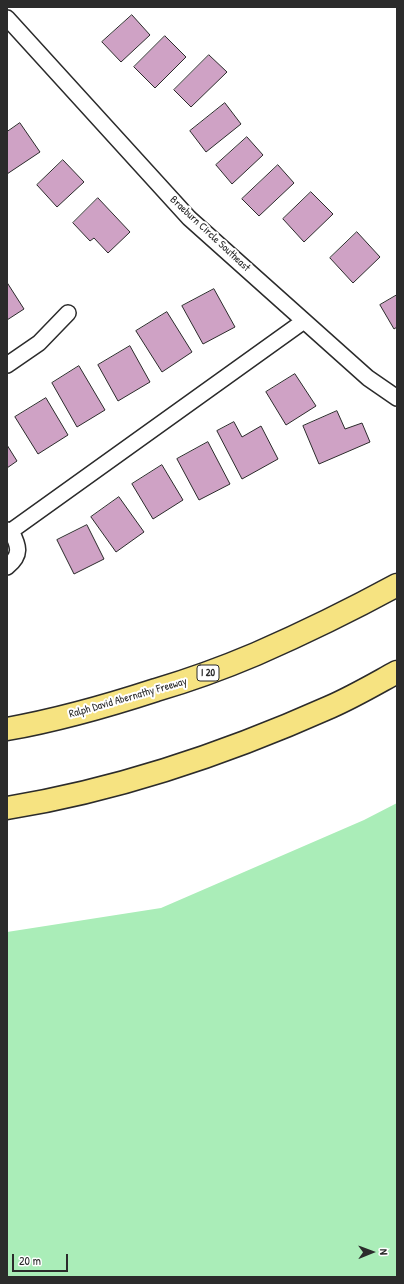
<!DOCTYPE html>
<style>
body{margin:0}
#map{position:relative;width:404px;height:1284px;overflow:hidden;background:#fff;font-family:"Patrick Hand",sans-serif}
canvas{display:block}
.frame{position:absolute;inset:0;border:8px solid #2b2b2b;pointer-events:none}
.north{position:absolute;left:352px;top:1232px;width:40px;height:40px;-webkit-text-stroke:3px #fff;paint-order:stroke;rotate:89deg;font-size:11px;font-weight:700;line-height:16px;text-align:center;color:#2b2b2b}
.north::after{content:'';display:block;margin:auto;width:14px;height:18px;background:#2b2b2b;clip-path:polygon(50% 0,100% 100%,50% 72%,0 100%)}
.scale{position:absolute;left:12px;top:1254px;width:56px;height:18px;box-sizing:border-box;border:2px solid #2b2b2b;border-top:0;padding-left:5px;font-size:12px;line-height:14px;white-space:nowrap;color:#2b2b2b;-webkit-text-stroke:3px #fff;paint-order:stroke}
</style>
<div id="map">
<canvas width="404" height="1284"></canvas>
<div class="frame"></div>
<div class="north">N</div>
<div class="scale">20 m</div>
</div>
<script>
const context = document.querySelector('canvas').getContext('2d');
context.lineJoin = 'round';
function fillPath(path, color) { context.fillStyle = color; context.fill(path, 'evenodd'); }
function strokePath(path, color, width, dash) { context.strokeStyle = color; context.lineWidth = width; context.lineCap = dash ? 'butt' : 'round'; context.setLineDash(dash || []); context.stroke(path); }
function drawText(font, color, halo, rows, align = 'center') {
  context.font = font + ' "Patrick Hand",sans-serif'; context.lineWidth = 4; context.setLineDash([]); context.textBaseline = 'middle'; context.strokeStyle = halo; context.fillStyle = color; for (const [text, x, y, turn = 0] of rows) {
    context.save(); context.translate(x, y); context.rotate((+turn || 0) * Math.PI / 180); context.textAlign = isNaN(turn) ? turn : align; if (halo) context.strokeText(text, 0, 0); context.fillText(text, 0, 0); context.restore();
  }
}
const green = new Path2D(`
 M397,803V1277H7V932L161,908L364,820Z`);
const building = new Path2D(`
 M132,15L150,35L121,62L102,42Z
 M165,36L186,57L155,88L134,67Z
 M209,55L227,72L191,107L174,90Z
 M225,103L241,124L206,152L190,131Z
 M20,123L40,152L7,174V132Z
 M247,137L263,155L232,184L216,165Z
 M63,160L84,182L57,207L37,185Z
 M278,165L294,183L259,216L242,199Z
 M311,192L333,214L304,242L283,219Z
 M98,198L130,232L108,253L94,238L90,241L73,223Z
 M357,232L380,257L353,283L330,258Z
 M8,284L24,309L7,320V285Z
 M214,289L235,327L203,344L182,306Z
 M397,295V327L394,329L380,305Z
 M167,312L192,352L162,372L136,331Z
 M130,346L150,382L118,401L98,365Z
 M79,366L105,410L77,427L52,383Z
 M295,374L316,406L286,425L266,392Z
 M46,398L68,435L38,454L15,417Z
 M337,411L345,429L362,423L370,442L319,464L303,426Z
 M234,422L242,437L261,426L278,459L242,479L217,431Z
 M208,442L230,484L199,500L177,459Z
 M7,445L17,461L7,468Z
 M162,465L183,500L153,519L132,484Z
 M119,497L144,532L116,552L91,517Z
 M87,525L104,559L74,574L57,540Z`);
const minor = new Path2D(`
 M7,18L189,218L368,378L397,398
 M7,365L39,343L68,313
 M7,530L11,531C19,546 22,555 7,567
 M11,531L304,321`);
const motorway = new Path2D(`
 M7,729C58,720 107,706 156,690C190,680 223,668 256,654C304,633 351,610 397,585
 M7,808C118,790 227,753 330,707C353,697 375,684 397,672`);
const shields = [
 [208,673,22]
];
const shieldNames = [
 ["I 20",208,673]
];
const streetNames = [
 ["Braeburn Circle Southeast",210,234,43],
 ["Ralph David Abernathy Freeway",128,698,-16]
];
fillPath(green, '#aaedb8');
fillPath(building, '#cfa2c5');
strokePath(building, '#2b2b2b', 1);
strokePath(minor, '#2b2b2b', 18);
strokePath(motorway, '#2b2b2b', 25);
strokePath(minor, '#fff', 15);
strokePath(motorway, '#f6e381', 22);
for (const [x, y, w] of shields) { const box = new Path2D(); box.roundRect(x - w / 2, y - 8, w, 16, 3); context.fillStyle = '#fff'; context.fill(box); strokePath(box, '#2b2b2b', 1); }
drawText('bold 10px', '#2b2b2b', null, shieldNames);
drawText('11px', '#2b2b2b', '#fff', streetNames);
</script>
